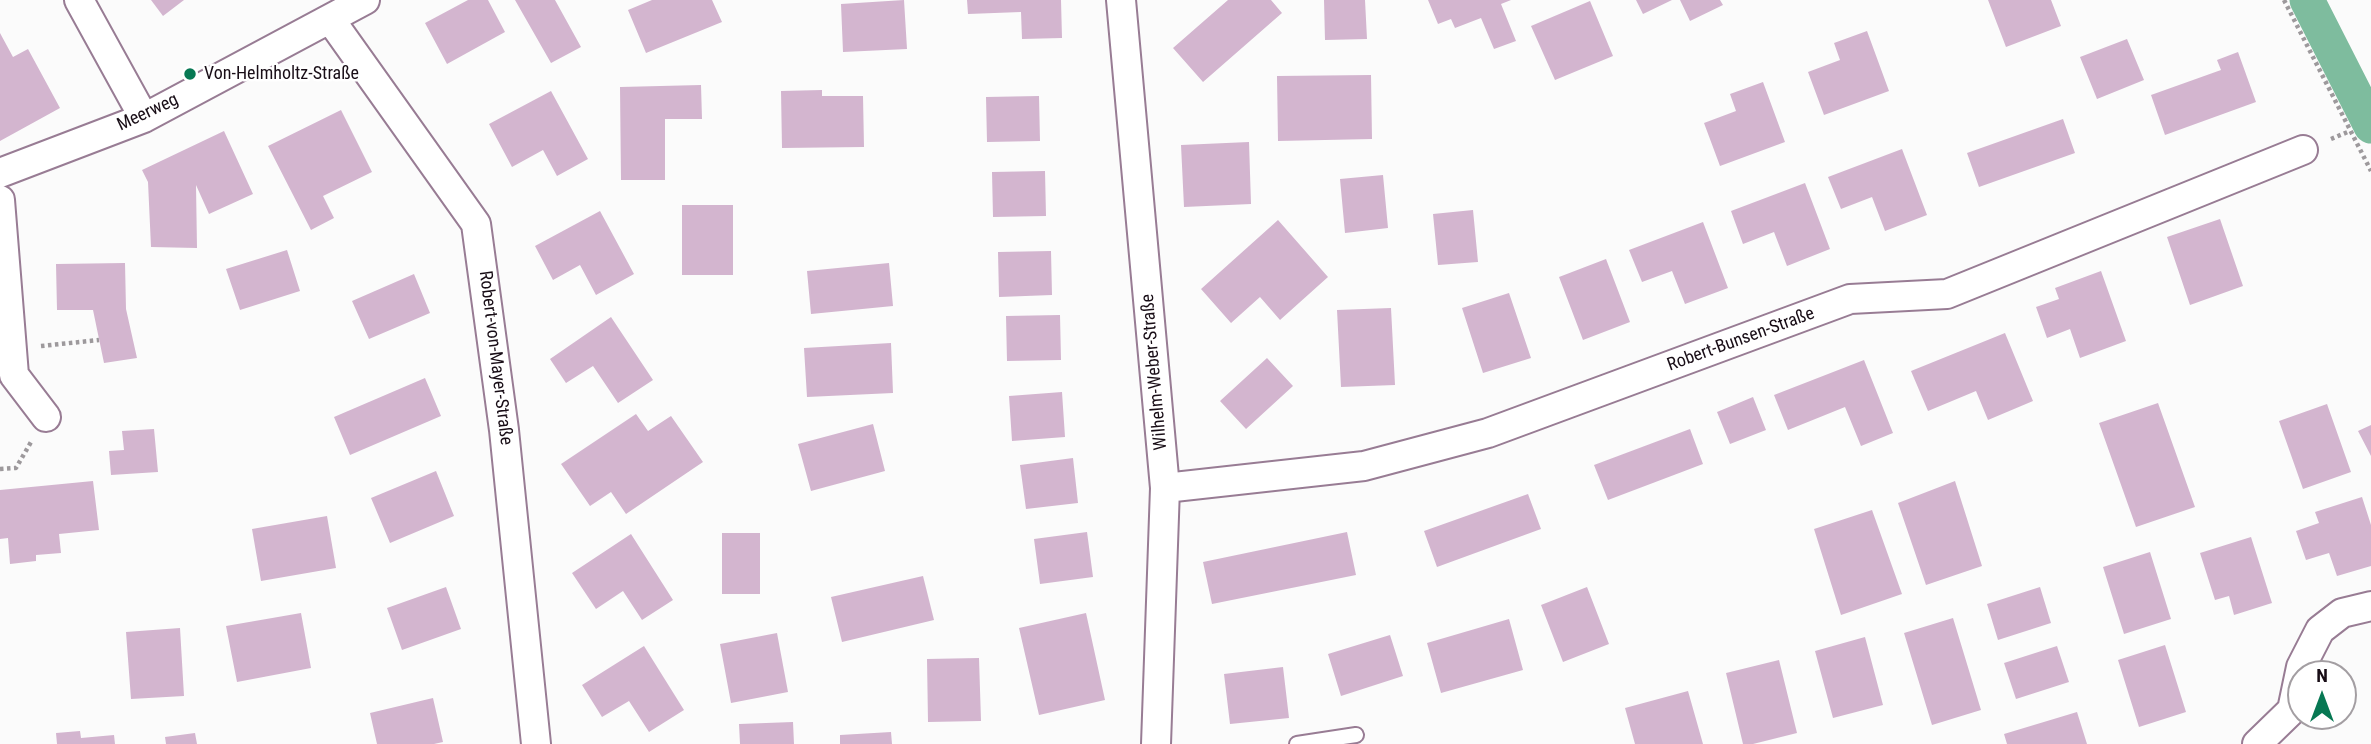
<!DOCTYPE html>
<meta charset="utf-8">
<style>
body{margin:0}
#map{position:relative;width:2371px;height:744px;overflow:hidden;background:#fbfbfb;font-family:"Roboto Condensed",sans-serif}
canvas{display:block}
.north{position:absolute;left:2287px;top:660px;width:70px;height:70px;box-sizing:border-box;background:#fff;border:2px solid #a39ea2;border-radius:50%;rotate:0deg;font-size:19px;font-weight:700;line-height:28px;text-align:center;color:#180d16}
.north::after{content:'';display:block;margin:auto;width:24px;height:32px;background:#077853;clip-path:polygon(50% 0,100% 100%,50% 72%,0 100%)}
</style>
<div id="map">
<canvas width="2371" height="744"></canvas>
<div class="north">N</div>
</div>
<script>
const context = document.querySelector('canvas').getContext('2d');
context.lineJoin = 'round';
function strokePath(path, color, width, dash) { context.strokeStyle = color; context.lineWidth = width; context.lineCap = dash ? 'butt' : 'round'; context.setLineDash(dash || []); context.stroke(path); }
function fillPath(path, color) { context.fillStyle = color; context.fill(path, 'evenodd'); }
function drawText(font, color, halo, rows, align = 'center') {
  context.font = font + ' "Roboto Condensed",sans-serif'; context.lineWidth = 5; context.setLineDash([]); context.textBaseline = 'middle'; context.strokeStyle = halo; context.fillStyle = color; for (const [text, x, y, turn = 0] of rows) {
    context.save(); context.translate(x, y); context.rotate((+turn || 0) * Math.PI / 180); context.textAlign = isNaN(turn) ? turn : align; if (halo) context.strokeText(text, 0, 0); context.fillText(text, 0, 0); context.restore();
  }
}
const canal = new Path2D(`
 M2307,0L2371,126`);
const building = new Path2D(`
 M151,0H184L163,16Z
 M468,0H488L505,32L447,64L425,23Z
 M515,0H555L581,47L551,63Z
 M652,0H712L722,22L646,53L628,10Z
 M904,0L907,49L843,52L841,4Z
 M967,0H1061L1062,38L1022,39L1021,12L968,14Z
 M1228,0H1271L1282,13L1203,82L1173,48Z
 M1324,0H1365L1367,39L1325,40Z
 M1428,0H1511L1501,4L1516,41L1494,49L1481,18L1455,28L1451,19L1438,24Z
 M1636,0H1672L1643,14Z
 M1680,0H1720L1723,5L1690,21Z
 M1988,0H2051L2061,26L2006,47Z
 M1590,1L1613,56L1555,80L1531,26Z
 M1867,31L1889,91L1824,115L1808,72L1840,60L1834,43Z
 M0,33L13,57L28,49L60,108L0,141Z
 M2127,39L2144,80L2097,99L2080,57Z
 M2238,52L2256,102L2165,135L2151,95L2221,70L2217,60Z
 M1371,75L1372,139L1278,141L1277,76Z
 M1763,82L1785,142L1720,166L1704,123L1736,111L1730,94Z
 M701,85L702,119H665V180H621L620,87Z
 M822,90V96H863L864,147L782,148L781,91Z
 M551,91L588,159L557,176L543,150L512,167L489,124Z
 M1039,96L1040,141L987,142L986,97Z
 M341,110L372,172L323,196L334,218L311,230L268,146Z
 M2063,119L2075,153L1979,187L1967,153Z
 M224,131L253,194L209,214L196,185L197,248L151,247L148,182L142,170Z
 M1249,142L1251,204L1184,207L1181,145Z
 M1902,149L1927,215L1885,231L1872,197L1841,209L1828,177Z
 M1045,171L1046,216L993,217L992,172Z
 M1383,175L1388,228L1345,233L1340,179Z
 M1805,183L1830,249L1787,266L1774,232L1743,244L1731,211Z
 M682,205H733V275H682Z
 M1473,210L1478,262L1438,265L1433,214Z
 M600,211L634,274L596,295L580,265L553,280L535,246Z
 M2220,219L2243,286L2190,305L2167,237Z
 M1278,220L1328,277L1280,320L1260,297L1231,323L1201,289Z
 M1703,222L1728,288L1685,304L1672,271L1642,282L1629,250Z
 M287,250L300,291L240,310L226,269Z
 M1051,251L1052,295L999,297L998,252Z
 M1606,259L1630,322L1583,340L1559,277Z
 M125,263L126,309L137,358L104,363L93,310H57L56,264Z
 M889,263L893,306L811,314L807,271Z
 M2101,271L2126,341L2080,358L2070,329L2047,338L2036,307L2059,299L2055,288Z
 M414,274L430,313L369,339L352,301Z
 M1509,293L1531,358L1483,373L1462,308Z
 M1391,308L1395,385L1341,387L1337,310Z
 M1060,315L1061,360L1007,361L1006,316Z
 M611,317L653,380L618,403L593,366L566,383L550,359Z
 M2005,333L2033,401L1988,420L1976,391L1928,411L1911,371Z
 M891,343L893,393L807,397L804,348Z
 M1267,358L1293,386L1246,429L1220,401Z
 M1864,360L1893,433L1861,446L1845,407L1788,430L1774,395Z
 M425,378L441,416L350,455L334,417Z
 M1062,392L1065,437L1012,441L1009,396Z
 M1753,397L1766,430L1730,444L1717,412Z
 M2158,403L2195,507L2136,527L2099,423Z
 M2327,404L2351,472L2303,489L2279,421Z
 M636,414L648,431L671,416L703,462L626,514L611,492L590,506L561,464Z
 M873,424L885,471L811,491L798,444Z
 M2371,425V456L2358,431Z
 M154,429L158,472L111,475L109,451L124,450L122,431Z
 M1690,429L1703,464L1608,500L1594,465Z
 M1073,458L1078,503L1026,509L1020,465Z
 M436,471L454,516L390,543L371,498Z
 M93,481L99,530L59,534L61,553L36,555V561L10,564L8,538L0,539V490Z
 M1955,481L1982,566L1926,585L1898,503Z
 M1528,494L1541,529L1437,567L1424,531Z
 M2362,497L2371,525V566L2337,576L2329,553L2306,560L2296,531L2319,523L2315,512Z
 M1872,510L1902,594L1841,615L1814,529Z
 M327,516L336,568L261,581L252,529Z
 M1087,532L1093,577L1040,584L1034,539Z
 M1347,532L1356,575L1212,604L1203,562Z
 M722,533H760V594H722Z
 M631,534L673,600L642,620L623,591L596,609L572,573Z
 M2251,537L2272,603L2234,615L2229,596L2215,600L2200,553Z
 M2150,552L2171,619L2124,634L2103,567Z
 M923,576L934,620L842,642L831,597Z
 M446,587L461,629L402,650L387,608Z
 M1587,587L1609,644L1563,662L1541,605Z
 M2040,587L2051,623L1998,640L1987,604Z
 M301,613L311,668L237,682L226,626Z
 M1086,613L1105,700L1039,715L1019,628Z
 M1953,618L1981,710L1932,725L1904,633Z
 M1509,619L1523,670L1441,693L1427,643Z
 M180,628L184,696L131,699L126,632Z
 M777,633L788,692L731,703L720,644Z
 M1390,635L1403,676L1341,696L1328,654Z
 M1865,637L1883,705L1833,718L1815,651Z
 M2165,645L2186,712L2139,727L2118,660Z
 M644,646L684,710L649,732L629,701L602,717L582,685Z
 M2057,646L2069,682L2016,699L2004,663Z
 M979,658L981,721L928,722L927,659Z
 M1779,660L1797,733L1753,744H1743L1726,673Z
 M1283,667L1289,718L1230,724L1224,674Z
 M1688,691L1703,744H1635L1625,708Z
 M433,698L443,742L434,744H377L370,713Z
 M2077,712L2087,744H2007L2004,734Z
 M793,722L794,744H740L739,724Z
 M80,731L81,738L114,735L115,744H57L56,733Z
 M891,732L892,744H840V735Z
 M195,733L197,744H166L165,737Z`);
const path = new Path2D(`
 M2284,0L2371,171
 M2331,139L2350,131
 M41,346L99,340
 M0,469L16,468L31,442`);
const lane = new Path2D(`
 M1297,744L1356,735`);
const street = new Path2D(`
 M79,0L144,118
 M1121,0L1165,488L1156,744
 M330,19L476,224L504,430L536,744
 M0,173L144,118L365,0
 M0,200L14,375L46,417
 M1165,488L1364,466L1488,433L1850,299L1947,294L2303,150
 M2257,744L2292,710L2301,667L2320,630L2342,613L2371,606`);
const markers = [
 [190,74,7,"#077853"]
];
const poiNames = [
 ["Von-Helmholtz-Straße",204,74]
];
const streetNames = [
 ["Meerweg",148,113,-25],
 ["Robert-Bunsen-Straße",1741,340,-20],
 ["Robert-von-Mayer-Straße",495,358,83],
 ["Wilhelm-Weber-Straße",1155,372,-95]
];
strokePath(canal, '#7ebc9e', 35);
fillPath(building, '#d3b5cf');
strokePath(lane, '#987c94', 18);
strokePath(street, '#987c94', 32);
strokePath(path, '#9d999c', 4.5, [3.5, 3.5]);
strokePath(lane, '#fff', 14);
strokePath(street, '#fff', 28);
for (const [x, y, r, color] of markers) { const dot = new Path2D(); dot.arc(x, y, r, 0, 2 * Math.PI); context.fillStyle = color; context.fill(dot); strokePath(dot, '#fff', 2.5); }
drawText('18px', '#180d16', '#fff', poiNames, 'left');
drawText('18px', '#180d16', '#fff', streetNames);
</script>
